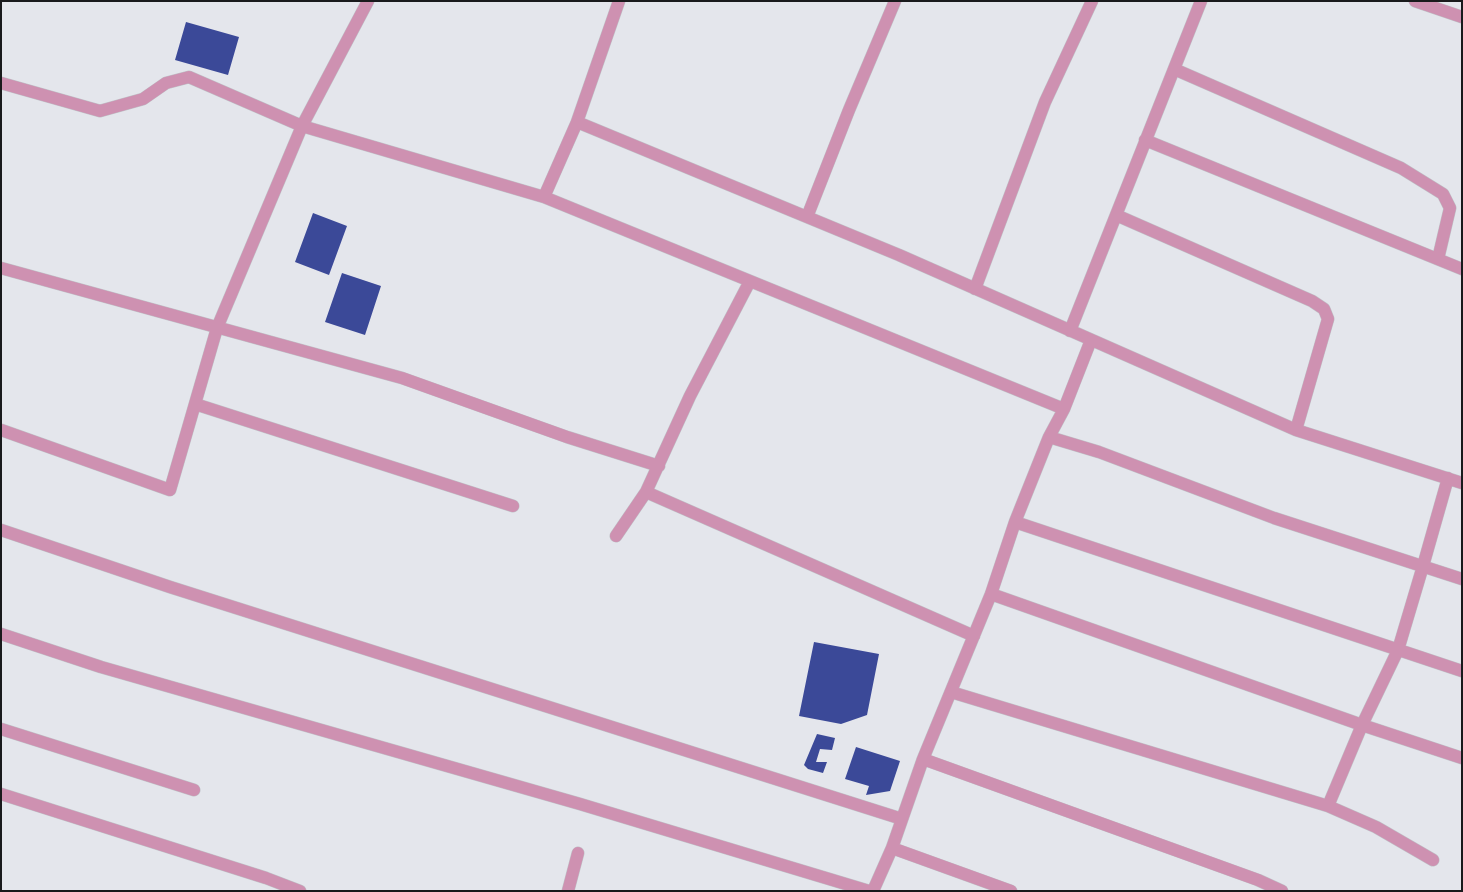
<!DOCTYPE html>
<style>
body{margin:0}
#map{position:relative;width:1463px;height:892px;overflow:hidden;background:#e4e6ec;font-family:"Varela Round",sans-serif}
canvas{display:block}
.frame{position:absolute;inset:0;border:2px solid #191a1c;pointer-events:none}
</style>
<div id="map">
<canvas width="1463" height="892"></canvas>
<div class="frame"></div>
</div>
<script>
const context = document.querySelector('canvas').getContext('2d');
context.lineJoin = 'round';
function fillPath(path, color) { context.fillStyle = color; context.fill(path, 'evenodd'); }
function strokePath(path, color, width, dash) { context.strokeStyle = color; context.lineWidth = width; context.lineCap = dash ? 'butt' : 'round'; context.setLineDash(dash || []); context.stroke(path); }
const building = new Path2D(`
 M186,22L239,37L228,75L175,60Z
 M313,213L347,226L329,275L295,262Z
 M342,273L381,286L365,335L325,322Z
 M814,642L879,654L867,715L841,724L799,716Z
 M817,734L835,738L832,750L820,749L816,762H827L823,773L808,769L804,765Z
 M856,747L900,761L890,791L866,795L869,786L845,779Z`);
const minor = new Path2D(`
 M1415,1L1462,17
 M1174,69L1401,168L1443,194L1450,208L1438,259
 M1,83L100,111L143,99L166,83L189,77L302,126L544,197L577,122L899,255L1296,430L1462,483
 M577,122L619,1
 M1145,140L1462,269
 M544,197L1064,409
 M1116,215L1312,301L1324,309L1328,319L1296,430
 M807,217L849,110L895,1
 M1,268L402,378L567,437L659,466
 M975,289L1045,102L1092,1
 M1070,331L1201,1
 M195,404L513,506
 M1,430L170,490L217,328L302,126L368,1
 M1049,437L1099,452L1274,518L1462,579
 M646,492L974,636
 M1015,522L1462,671
 M1,530L170,587L902,819
 M616,536L646,492L690,396L750,281
 M991,594L1362,725L1462,758
 M1,634L101,667L580,804L869,891
 M951,692L1328,806L1376,827L1433,860
 M1,729L194,790
 M923,759L1258,880L1282,891
 M1,794L266,878L300,891
 M1328,806L1362,725L1398,650L1423,566L1448,478
 M892,848L1011,891
 M568,891L578,853
 M873,891L892,848L923,759L991,594L1015,522L1049,437L1064,409L1091,340`);
fillPath(building, '#3b4998');
strokePath(minor, '#bfc1c7', 13);
strokePath(minor, '#ce91b1', 12);
</script>
